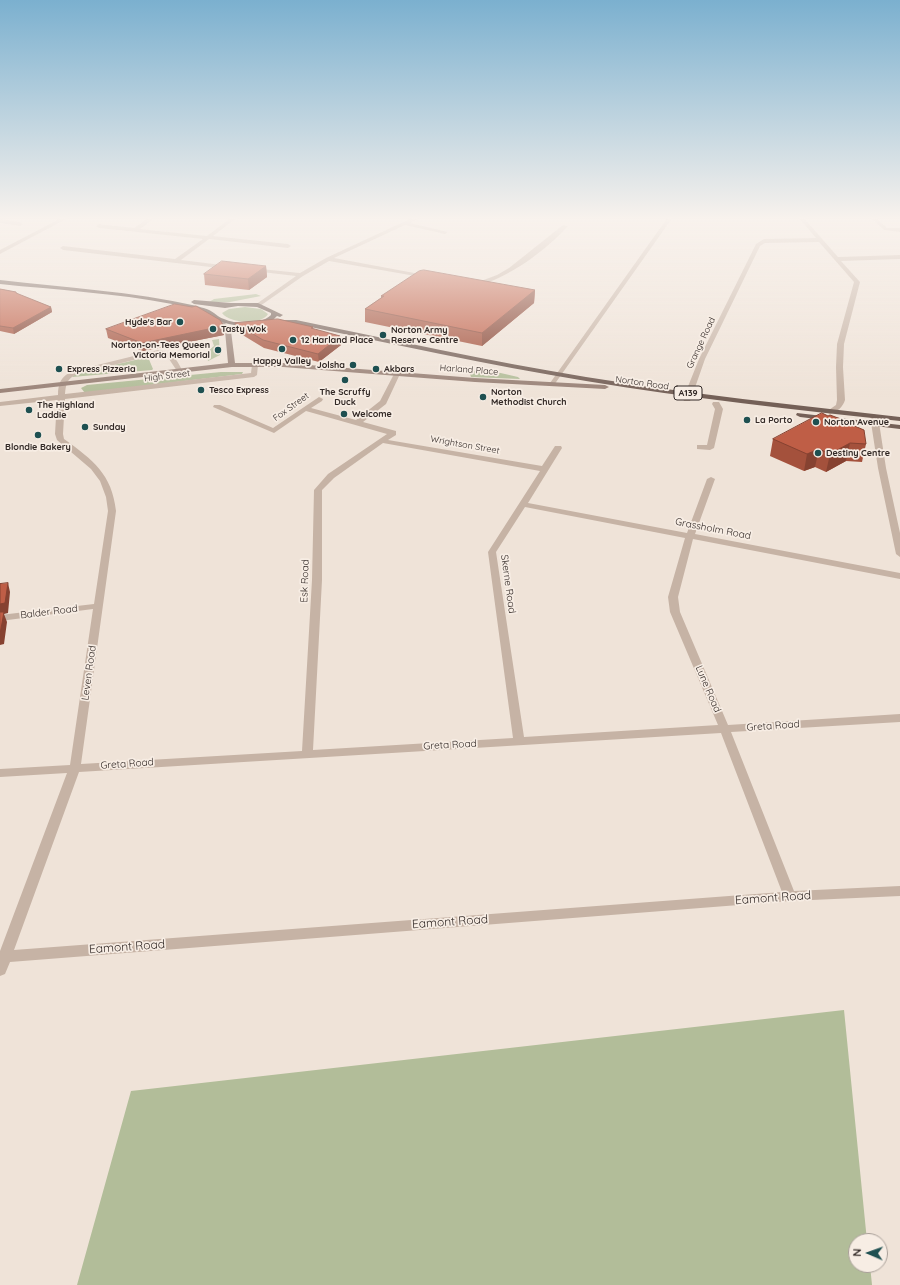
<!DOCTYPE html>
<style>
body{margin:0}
#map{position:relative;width:900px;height:1285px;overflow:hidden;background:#efe3d8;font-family:Quicksand,sans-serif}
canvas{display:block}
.north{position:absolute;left:848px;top:1233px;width:40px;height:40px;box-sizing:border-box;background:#f7ede4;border:1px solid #a89f98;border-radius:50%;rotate:272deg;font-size:11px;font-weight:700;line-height:16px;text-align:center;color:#322926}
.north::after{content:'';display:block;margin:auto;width:14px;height:18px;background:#1e5051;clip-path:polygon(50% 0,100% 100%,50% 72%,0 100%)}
</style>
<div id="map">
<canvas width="900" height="1285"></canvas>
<div class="north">N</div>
</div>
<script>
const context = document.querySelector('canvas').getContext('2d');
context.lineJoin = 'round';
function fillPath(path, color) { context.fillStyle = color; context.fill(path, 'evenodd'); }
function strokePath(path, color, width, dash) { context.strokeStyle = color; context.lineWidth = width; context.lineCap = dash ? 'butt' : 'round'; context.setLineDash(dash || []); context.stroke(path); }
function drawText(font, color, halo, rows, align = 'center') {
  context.font = font + ' Quicksand,sans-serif'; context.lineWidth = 3.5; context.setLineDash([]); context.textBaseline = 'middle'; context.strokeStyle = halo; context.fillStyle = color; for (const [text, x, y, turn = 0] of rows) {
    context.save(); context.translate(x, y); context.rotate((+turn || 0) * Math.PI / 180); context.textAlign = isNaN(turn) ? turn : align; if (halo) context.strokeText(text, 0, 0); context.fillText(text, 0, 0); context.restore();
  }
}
const green = new Path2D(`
 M256,294L261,296L230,302H209L214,299Z
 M245,307L261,309L268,314C261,326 229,323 222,313L229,309Z
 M219,339L220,355L208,361L206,352L214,346L212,340Z
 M148,357L153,369L152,370L72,377L75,374Z
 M479,368L518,377L520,379L471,377L470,374Z
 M221,372H243L242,374L85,393L81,388L87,385Z
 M844,1010L867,1241H856V1265H870L872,1285H77L131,1091Z`);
const minor = new Path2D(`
 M63,217H70L0,254V250Z
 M150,217L152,218V220L140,229L207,236L232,217H238L213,236L288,244L291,246L288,248L209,239L181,260L230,266L231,267L228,269L63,250L60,248L63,246L175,259L203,239L99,228L96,226L99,224L134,228Z
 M414,217H421L410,223L448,232L445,234L405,225L334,258L425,275L427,276V278L329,261L303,276L260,306L255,305L296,276L253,271L251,270V268L300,273L326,258Z
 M668,217H673L554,385H550V383Z
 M798,217H803L838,257L900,255V259L841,261L860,282L844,344L843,367L845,400C843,407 837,412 830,414L826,412L836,405L837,400L836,367L837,344L854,282L819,242L765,243L760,246L705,359L691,399L690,401H684L683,399L699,359L756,244L764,239L816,238Z
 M870,217H875L887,228H900V232L884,230Z
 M0,219L20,222L23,224L20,226L0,223Z
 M563,225L568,226C545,251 509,278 476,286L473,284L497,275L509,268Z
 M158,350C172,352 176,358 182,370L181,371H177L169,359L164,355L158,354L77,374C67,379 66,383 65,394L251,373L252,365L255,363L258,365L257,375L254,377L65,399L63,434L64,439C93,460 112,474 116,511L81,764L302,751L312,580L314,490L328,474L387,434L306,411L274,433L213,407L214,405H220L273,428L319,397L323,399L322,401L311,408L356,420L380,401L394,374L397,372L400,374L386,404L363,422L396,431V435L388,440L542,466L555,446H561L562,448L528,503L687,533L707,479L711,477L715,479L695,534L900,573V579L693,539L678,597L680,612L728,725L900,714V722L731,732L794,891L900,886V896L790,901L10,962L5,974L0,976V951L67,773L0,777V769L70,765L93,609L0,621V615L94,604L108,511L106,497L100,481L91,469L57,440L55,434L57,400L0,406V402L58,395C58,383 61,376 73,371ZM383,443L540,471L488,552L513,738L313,750L322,580V490L334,478ZM525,507L685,538L668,597L670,612L718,725L524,737L496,552ZM721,733L782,892L14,950L79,772Z
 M713,402H719L723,409L714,448L710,450L697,449V445H707L715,409L712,404Z`);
const tertiary = new Path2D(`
 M871,414H874L878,416L886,468L900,533V557L896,554L878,468L870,416Z`);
const secondary = new Path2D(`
 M219,320H223L231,331L235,363H283L475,378L605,385L609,387L605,389L475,382L283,367H232L0,393V389L228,363L225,331L218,321Z`);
const primary = new Path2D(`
 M0,280C66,288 132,291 197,306C203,308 209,309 214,313C217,315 220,318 224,319C237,325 260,325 271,315V313L257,307L238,306L225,308L194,304L191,302L194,300L231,303H258L283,315L280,317L277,316C267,327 248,327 234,325C219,323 217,318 204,312C195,308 182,307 172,304C115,293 57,290 0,284Z
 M281,320H296C392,340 489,361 586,377C690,394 795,405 900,417V421C795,410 690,398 586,381C489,365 392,344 296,324L279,323V321Z
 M797,413L900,425V429L800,417L796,415Z`);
const wall = new Path2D(`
 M266,266L267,277L249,290L205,285L204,274Z
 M0,289L16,292L17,294L51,307L52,312L14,334L0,331Z
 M535,290L534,303L482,346L365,322V309L381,298V296Z
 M192,307L224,335L143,351L108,338L106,329Z
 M235,323L313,327V329L340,336L341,345L319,362L264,348L236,331Z
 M853,426L866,444L862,462L846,461L826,472L815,467L804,471L770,456L773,439Z`);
const shadedWall = new Path2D(`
 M266,266L267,277L249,290L248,279Z
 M535,290L534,303L482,346V333Z
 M51,307L52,312L14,334L13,328Z
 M222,323L224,335L143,351L142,343Z
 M340,336L341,345L319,362L318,354Z
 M850,443L846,461L826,472L830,454Z
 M819,449L815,467L804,471L807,454Z
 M8,583L10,592L8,613L4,614L7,622L4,644L0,645V604Z`);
const building = new Path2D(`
 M222,261L266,266L248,279L204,274Z
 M424,270L535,290L482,333L365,309L384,296H381L419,271Z
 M0,289L16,292V293L51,307L13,328L0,326Z
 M175,304L192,307L196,306L220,320L222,323L223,326L142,343L106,329Z
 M278,319L313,327L311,328L340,336L318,354L263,340L235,323Z
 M822,413L828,416L830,415L854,424L852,425L864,430L866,444L850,443L830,454L819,449L807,454L773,439Z
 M8,583L5,603L0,604V584Z
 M0,612H4L0,634Z`);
const markers = [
 [180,322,4,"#1e5051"],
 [213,329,4,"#1e5051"],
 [383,335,4,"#1e5051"],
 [293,340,4,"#1e5051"],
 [282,349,4,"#1e5051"],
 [218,350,4,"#1e5051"],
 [353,365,4,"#1e5051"],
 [59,369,4,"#1e5051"],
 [376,369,4,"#1e5051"],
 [345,380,4,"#1e5051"],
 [201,390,4,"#1e5051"],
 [483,397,4,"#1e5051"],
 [29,410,4,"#1e5051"],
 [344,414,4,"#1e5051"],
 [747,420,4,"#1e5051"],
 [816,422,4,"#1e5051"],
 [85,427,4,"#1e5051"],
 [38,435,4,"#1e5051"],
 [818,453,4,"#1e5051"]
];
const farPoinames = [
 ["Hyde's Bar",172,322,"right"],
 ["Tasty Wok",221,329],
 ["Norton Army",391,330],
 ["Reserve Centre",391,340],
 ["12 Harland Place",301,340],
 ["Norton-on-Tees Queen",210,345,"right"],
 ["Victoria Memorial",210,355,"right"],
 ["Happy Valley",282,361,"center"],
 ["Jolsha",345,365,"right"],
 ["Express Pizzeria",67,369],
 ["Akbars",384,369],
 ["Tesco Express",209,390],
 ["The Scruffy",345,392,"center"],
 ["Duck",345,402,"center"],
 ["Norton",491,392],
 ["Methodist Church",491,402],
 ["The Highland",37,405],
 ["Laddie",37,415],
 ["Welcome",352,414],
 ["La Porto",755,420],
 ["Norton Avenue",824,422],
 ["Sunday",93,427],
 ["Blondie Bakery",38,447,"center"],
 ["Destiny Centre",826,453]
];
const farStreetnames = [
 ["Grange Road",701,343,-65],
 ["Harland Place",469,370,4],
 ["High Street",167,376,-7],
 ["Norton Road",642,383,8],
 ["Fox Street",291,407,-36],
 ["Wrightson Street",465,445,10]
];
const shields = [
 [688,393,28]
];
const shieldNames = [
 ["A139",688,393]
];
const streetNames = [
 ["Grassholm Road",713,529,11],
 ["Esk Road",305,581,-88],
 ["Skerne Road",508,584,82],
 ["Balder Road",49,612,-7],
 ["Leven Road",89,673,-82],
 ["Lune Road",708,689,67],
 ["Greta Road",773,726,-4],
 ["Greta Road",450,745,-3],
 ["Greta Road",127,764,-4]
];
const nearStreetnames = [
 ["Eamont Road",773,898,-4],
 ["Eamont Road",450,922,-4],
 ["Eamont Road",127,947,-4]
];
fillPath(green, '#b2bd99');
fillPath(minor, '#c6b3a5');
fillPath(tertiary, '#c6b3a5');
fillPath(secondary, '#998277');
fillPath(primary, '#746057');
fillPath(wall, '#a4513c');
fillPath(shadedWall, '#864231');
fillPath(building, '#bf5e46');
strokePath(building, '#864231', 1);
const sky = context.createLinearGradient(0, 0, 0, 397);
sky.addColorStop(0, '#7bb0cf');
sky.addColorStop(0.55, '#f8f2ed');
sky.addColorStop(1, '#f8f2ed00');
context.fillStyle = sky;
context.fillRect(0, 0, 900, 397);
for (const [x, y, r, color] of markers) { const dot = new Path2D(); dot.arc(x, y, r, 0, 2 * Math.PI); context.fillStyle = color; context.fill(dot); strokePath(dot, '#f7ede4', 1.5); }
drawText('bold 9px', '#322926', '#f7ede4', farPoinames, 'left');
drawText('9px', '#322926', '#f7ede4', farStreetnames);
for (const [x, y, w] of shields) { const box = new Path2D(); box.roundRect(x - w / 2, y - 7, w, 14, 3); context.fillStyle = '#f7ede4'; context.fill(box); strokePath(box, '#322926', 1); }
drawText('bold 9px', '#322926', null, shieldNames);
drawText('10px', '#322926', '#f7ede4', streetNames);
drawText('12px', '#322926', '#f7ede4', nearStreetnames);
</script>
